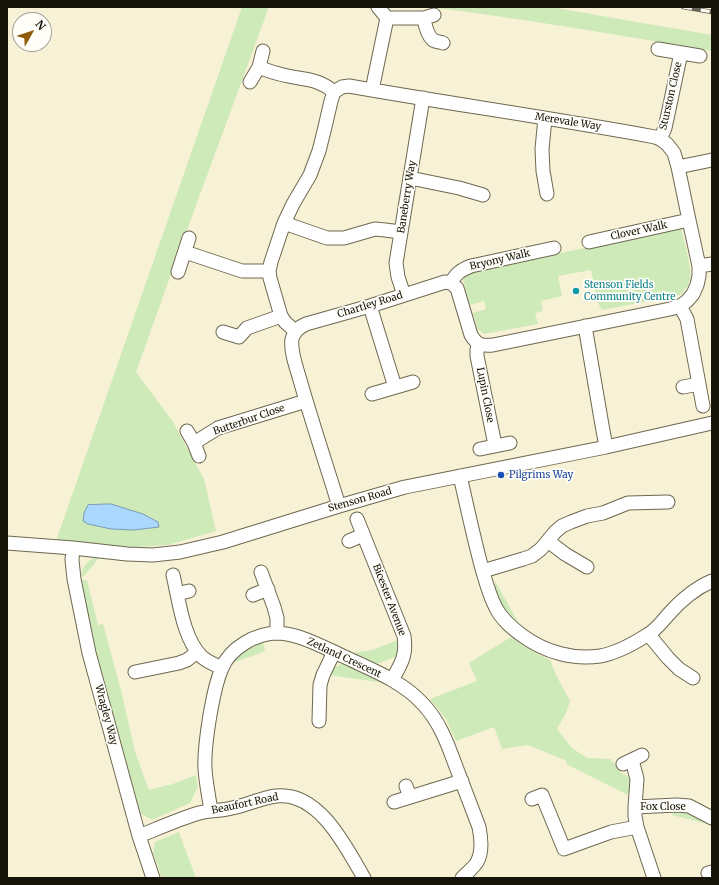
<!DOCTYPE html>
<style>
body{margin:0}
#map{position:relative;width:719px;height:885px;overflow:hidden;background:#f7f1d6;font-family:Merriweather,serif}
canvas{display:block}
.frame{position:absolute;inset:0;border:8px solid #16140a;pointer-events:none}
.north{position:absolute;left:12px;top:12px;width:40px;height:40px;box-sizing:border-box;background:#fffef8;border:1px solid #a2a099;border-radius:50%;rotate:51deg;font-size:11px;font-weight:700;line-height:16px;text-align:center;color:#16140a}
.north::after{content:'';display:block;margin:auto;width:14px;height:18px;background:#8e5b0a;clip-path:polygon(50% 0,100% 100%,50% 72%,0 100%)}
</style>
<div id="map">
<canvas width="719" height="885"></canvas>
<div class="frame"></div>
<div class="north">N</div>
</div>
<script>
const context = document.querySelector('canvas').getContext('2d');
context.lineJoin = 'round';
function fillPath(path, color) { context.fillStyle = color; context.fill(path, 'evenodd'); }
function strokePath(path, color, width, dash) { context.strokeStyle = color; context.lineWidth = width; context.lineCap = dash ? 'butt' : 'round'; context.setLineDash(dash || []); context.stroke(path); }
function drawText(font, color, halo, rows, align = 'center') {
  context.font = font + ' Merriweather,serif'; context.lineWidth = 3.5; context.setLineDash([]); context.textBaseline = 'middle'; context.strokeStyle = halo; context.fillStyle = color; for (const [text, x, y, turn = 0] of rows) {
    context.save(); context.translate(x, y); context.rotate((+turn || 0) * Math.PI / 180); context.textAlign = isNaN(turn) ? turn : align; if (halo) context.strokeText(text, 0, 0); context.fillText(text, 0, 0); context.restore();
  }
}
const green = new Path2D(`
 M242,7H269L184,238L136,372L173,422L204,479L216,531L168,545L134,547L107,546L56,541Z
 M430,7H550L712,35V51C618,35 525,19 430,7Z
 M681,228C684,240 692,268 690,279C689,285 684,291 680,295L602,310L597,301L591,270L558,276L562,296L541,301L543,311L535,313L538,324L484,334L478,329L473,313L486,309L484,301L470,305L462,275L473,271Z
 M95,557L99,558L84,576L81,577C83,566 85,563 95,557Z
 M80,580H87L98,625L103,624L121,690L135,752L149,790L173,784L196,775L198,787L190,803L152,820L140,813L89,626Z
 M495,581L522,629L509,619L500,603L495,590Z
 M511,637L538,654L550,660L557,677L570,701L566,713L557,729L572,748L587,758L610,759L617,766L621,773L628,776L631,782L628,795L566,764L567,761L528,745L502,749L494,727L456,741L446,719L430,699L477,681L469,663Z
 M262,640L265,651L236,662L234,658L250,645Z
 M398,640L397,656L377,664L353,653L372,650Z
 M341,664H350L391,684L329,675L335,667Z
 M674,809L689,811L712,824V825L672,815Z
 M179,832L196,878H162L153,853L155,842Z`);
const water = new Path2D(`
 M111,504L143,514L158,522L159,527L134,530L111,529L88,524L83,521L84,513L88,505Z`);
const minor = new Path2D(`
 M387,18H424L434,15
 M424,18C425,25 427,35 433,40C436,42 440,42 443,43
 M658,49L700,56
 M259,67C268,71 278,74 288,76C307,80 319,79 334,92
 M250,82L259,67L263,51
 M372,90L387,18L378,7
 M545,118L542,149L543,171L547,194
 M660,139L665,128L681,53
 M678,167L712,160
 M410,178L459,188L483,195
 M284,223L327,238H344L375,229L385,230L401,232
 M589,242L689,220
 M185,252L242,271H269
 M699,266L712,264
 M178,272L189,238
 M451,283C456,273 461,270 471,266L554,248
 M404,295L398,277L396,263L423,98
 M370,306L395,387
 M680,306L687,319L703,406
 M585,326L602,425L606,447
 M295,331L285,322L281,316L270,278L269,271L271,262L284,223L293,204L310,175L319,151L325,127L331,101L334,92L342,87L349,86C451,104 553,118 655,137L660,139L667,144L674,153L678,167L689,220L699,266V276L697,285L693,294L687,301L680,306L670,309L493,345C481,346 477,345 471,335L457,288L451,283L445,282L370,306L306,324C299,327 294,331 292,339C290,351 297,369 300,380C312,422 326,464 339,506
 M223,332L239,337L247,328L281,316
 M478,344L477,350V356L495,445
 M683,387L699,384
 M372,394L413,382
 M187,431L194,443L199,456
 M194,443L218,428L306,401
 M480,449L510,443
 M460,476C467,506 473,535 481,565C485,579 489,595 496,608C502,620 512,628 523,636C545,652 573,660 600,656C617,653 633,644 647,635C655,631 661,623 667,616C680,601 693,589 712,581
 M357,519L404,636C407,656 401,664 392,680
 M349,541L363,535
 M548,541L565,554L587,567
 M7,543L73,548L127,554L153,555L180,552L223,542L339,506L405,487L606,447L712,423
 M73,548L72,560L74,579L89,653L139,836L153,878
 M483,571L523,559L532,556L541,549L555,532L562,526L571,522L587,516L603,513L628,503L668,502
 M261,572L274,607L277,618V633
 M173,575C179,600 183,639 202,657C208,662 215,665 222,668
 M177,594L189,591
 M253,595L268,589
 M649,635L668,658L679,669L693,678
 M135,672L179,663L187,660L197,652
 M319,721L320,685L323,675L334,652
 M632,760L637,779L635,807V816L637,827L654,878
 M623,764L642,755
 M406,786L410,797
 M532,799L542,795L564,849L611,832L637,827
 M394,802L462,781
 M635,807L677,805L689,806L712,818
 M211,811C209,797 206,784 205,769C204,751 207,733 210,715C213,699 215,684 222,668C230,648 256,633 278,633C300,634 325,648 345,657C372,670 402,681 423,704C439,721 447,742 455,764C463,785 471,806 479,827C481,837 483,852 477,862C476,865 465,875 462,878
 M139,836C159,828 179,819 199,813C210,810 221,811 232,808C247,805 261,798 276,796C319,791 346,847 364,878
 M708,873L712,872`);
const rail = new Path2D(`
 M683,7L712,12`);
const markers = [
 [576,291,4,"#0f9aa8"],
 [501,475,4,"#1a4fb4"]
];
const streetNames = [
 ["Sturston Close",671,96,-77],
 ["Merevale Way",568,122,9],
 ["Baneberry Way",407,197,-81],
 ["Clover Walk",639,231,-12],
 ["Bryony Walk",500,260,-13],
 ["Chartley Road",370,305,-17],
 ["Lupin Close",485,395,79],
 ["Butterbur Close",249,420,-19],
 ["Stenson Road",360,500,-16],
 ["Bicester Avenue",389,600,69],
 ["Zetland Crescent",344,658,25],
 ["Wragley Way",106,715,75],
 ["Beaufort Road",245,804,-12],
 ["Fox Close",663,807]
];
const cultureNames = [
 ["Stenson Fields",584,285],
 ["Community Centre",584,297]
];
const transitNames = [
 ["Pilgrims Way",509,475]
];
fillPath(green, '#ceeab8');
fillPath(water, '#a9d7fe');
strokePath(water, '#7d9cb5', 1);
strokePath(minor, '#6e6850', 15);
strokePath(minor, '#fff', 13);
strokePath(rail, '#686554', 4.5);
strokePath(rail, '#fffef8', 3, [9]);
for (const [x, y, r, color] of markers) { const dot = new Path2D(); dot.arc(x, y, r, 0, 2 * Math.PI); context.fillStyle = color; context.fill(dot); strokePath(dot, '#fffef8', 1.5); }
drawText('10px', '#16140a', '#fffef8', streetNames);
drawText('10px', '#0d838f', '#fffef8', cultureNames, 'left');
drawText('10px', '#164399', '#fffef8', transitNames, 'left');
</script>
